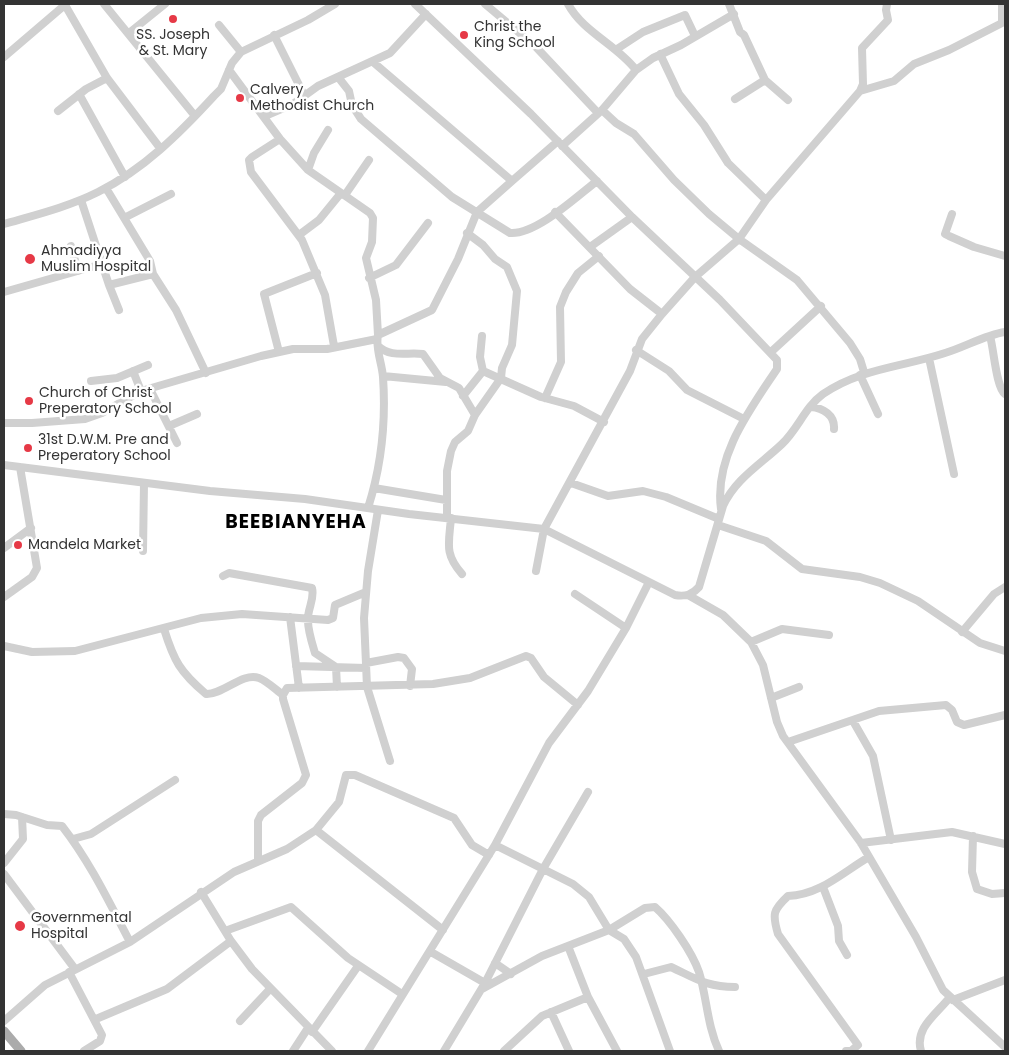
<!DOCTYPE html>
<style>
body{margin:0}
#map{position:relative;width:1009px;height:1055px;overflow:hidden;background:#fff;font-family:Poppins,sans-serif}
canvas{display:block}
.frame{position:absolute;inset:0;border:5px solid #333;pointer-events:none}
</style>
<div id="map">
<canvas width="1009" height="1055"></canvas>
<div class="frame"></div>
</div>
<script>
const context = document.querySelector('canvas').getContext('2d');
context.lineJoin = 'round';
function strokePath(path, color, width, dash) { context.strokeStyle = color; context.lineWidth = width; context.lineCap = dash ? 'butt' : 'round'; context.setLineDash(dash || []); context.stroke(path); }
function drawText(font, color, halo, rows, align = 'center') {
  context.font = font + ' Poppins,sans-serif'; context.lineWidth = 5; context.setLineDash([]); context.textBaseline = 'middle'; context.strokeStyle = halo; context.fillStyle = color; for (const [text, x, y, turn = 0] of rows) {
    context.save(); context.translate(x, y); context.rotate((+turn || 0) * Math.PI / 180); context.textAlign = isNaN(turn) ? turn : align; if (halo) context.strokeText(text, 0, 0); context.fillText(text, 0, 0); context.restore();
  }
}
const minor = new Path2D(`
 M104,4L195,116
 M415,4L531,114L632,217L720,300L777,360V369C749,411 714,457 721,509
 M485,4L535,46L598,113
 M568,4C583,32 617,45 636,70
 M729,4L740,32L744,35L765,80L788,100
 M65,5L107,78L160,148
 M219,25L241,52
 M129,33L165,4
 M274,35L304,95
 M617,49L643,32L685,15L695,36
 M660,54L679,94L704,125L728,163L766,200
 M4,57L66,4
 M373,62L512,181L558,141
 M229,70L280,139L308,170L370,213L373,218L372,242L366,258L376,300L378,335
 M338,77L349,91L352,105L361,119L452,197L510,233C536,235 576,197 597,181
 M860,91L863,84L862,48L888,20L886,10L887,4
 M79,94L125,177
 M735,99L765,80
 M602,110L616,123L634,134L674,180L709,214L739,239L797,280L850,343L860,359L864,372
 M58,111L86,89L107,78
 M265,116L293,104L318,86L390,53L426,14
 M280,139L252,157L249,160L251,172L302,240L325,295L334,346
 M562,146L602,110L636,70L653,58L681,45L734,14
 M308,170L314,153L328,130
 M106,188L150,261L153,274L176,310L206,373
 M345,195L369,160
 M81,200L102,264
 M555,212L630,289L662,314
 M952,214L945,234L949,236L974,247L1005,256
 M124,218L171,194
 M4,224C35,215 68,207 98,192C143,170 180,133 214,96L221,89L232,63L241,52L308,20L335,4
 M299,235L319,220L341,193
 M71,246L78,271
 M590,247L632,217
 M369,278L396,265L428,223
 M109,285L119,310
 M4,292L102,264L109,285L153,274
 M482,336L480,357L483,371L541,397L574,406L604,422
 M990,336C994,350 996,387 1005,394
 M378,346C391,358 407,352 423,354L440,378L459,388L475,415
 M636,350L669,371L687,390L744,419
 M279,352L264,294L317,273
 M771,352L821,306
 M929,358L954,474
 M133,371L141,391
 M860,375L878,414
 M383,376L446,382
 M91,381L117,378L148,365
 M150,389L177,443
 M463,396L483,371
 M545,398L561,362L560,307L566,292L578,273L599,256
 M811,407C823,408 835,415 834,429
 M4,423H32L85,419L102,413L141,391L261,356L293,349H327L377,339
 M169,426L197,414
 M4,465L210,491L305,499L409,514L544,529L675,595C685,597 692,595 699,587L723,506C735,479 761,464 782,444C798,429 805,407 823,394C861,368 903,367 945,353C965,347 985,335 1005,332
 M571,483L608,496L643,491L666,497L719,519
 M374,488L446,500
 M368,508C381,467 386,420 383,377C382,363 375,348 378,335L432,310L458,259L477,212L512,181
 M378,510L368,571L364,618L367,687L390,761
 M447,518V471L451,451L455,442L468,431L475,415L501,378L502,368L512,345L517,291L507,267L495,259L483,245L467,233
 M451,518C449,543 444,554 462,574
 M718,525L766,541L802,569L860,577L880,583L918,601L980,643L1005,651
 M4,548L31,528
 M143,551L144,483
 M536,571L544,529L630,371L642,339L662,314L695,277L739,239L766,200L860,91L894,81L914,64L949,50L1002,23V4
 M223,576L229,573L312,588C315,600 307,609 308,621C308,631 312,643 315,653L336,667L337,687
 M575,594L626,628
 M688,595L723,615L751,642L763,665L777,722L783,736L861,843L916,937L943,990L1005,1047
 M4,597L32,577L37,568L20,467
 M290,617L299,688
 M164,629C174,661 180,672 206,694C223,695 242,672 259,678C267,681 276,690 283,695
 M962,632L994,594L1005,587
 M751,642L782,629L829,635
 M4,646L32,652L75,651L201,618L242,614L328,620L333,618L335,605L366,592
 M366,663L398,657L404,658L412,669L410,686
 M296,666L366,668
 M771,698L799,687
 M853,721L873,756L891,840
 M788,742L879,711L946,705L952,710L957,722L964,725L1005,715
 M4,814L16,815L47,825L62,826C90,862 109,902 130,942
 M316,830L443,930
 M973,836L972,872L977,889L992,894L1005,893
 M73,839L91,834L175,780
 M861,843L952,832L1005,844
 M495,845L573,884L589,897L609,930L624,939L636,957L670,1051
 M258,861V821L261,815L302,783L306,775L283,699V695L287,688L433,684L470,678L526,656L531,658L544,677L578,705
 M4,863L23,839L22,817
 M4,874L75,969
 M823,887L838,926L839,941L847,955
 M201,892L231,941L252,969L332,1051
 M225,931L291,907L348,958L402,994
 M568,946L588,997L617,1051
 M431,952L485,983
 M495,963L511,974
 M69,972L102,1035L100,1041L84,1051
 M644,974L671,967C695,978 706,987 735,987
 M482,989L542,956L609,930L645,908L655,907C670,920 692,952 699,972C707,998 707,1025 719,1051
 M953,1000L1005,980
 M551,1012L569,1051
 M96,1019L167,989L231,941
 M4,1021L45,985L130,942L234,872L287,849L316,830L339,802L346,775H355L454,818L472,845L489,855
 M240,1021L270,989
 M312,1032L358,966
 M293,1051L308,1028
 M368,1051L495,845L549,743L588,691L626,628L649,582
 M444,1051L485,983L543,869L588,792
 M504,1051L542,1016L588,997
 M846,1051H851L858,1045L778,934C772,914 773,910 788,896C820,895 843,872 869,857
 M921,1051C914,1028 937,1014 950,997`);
const major = new Path2D(`
 M4,1031L21,1051`);
const markers = [
 [173,19,5,"#e63946"],
 [464,35,5,"#e63946"],
 [240,98,5,"#e63946"],
 [30,259,6,"#e63946"],
 [29,401,5,"#e63946"],
 [28,448,5,"#e63946"],
 [18,545,5,"#e63946"],
 [20,926,6,"#e63946"]
];
const poiNames = [
 ["Christ the",474,27],
 ["King School",474,43],
 ["SS. Joseph",173,35,"center"],
 ["& St. Mary",173,51,"center"],
 ["Calvery",250,90],
 ["Methodist Church",250,106],
 ["Ahmadiyya",41,251],
 ["Muslim Hospital",41,267],
 ["Church of Christ",39,393],
 ["Preperatory School",39,409],
 ["31st D.W.M. Pre and",38,440],
 ["Preperatory School",38,456],
 ["Mandela Market",28,545],
 ["Governmental",31,918],
 ["Hospital",31,934]
];
const districtNames = [
 ["BEEBIANYEHA",296,523]
];
strokePath(minor, '#d0d0d0', 8);
strokePath(major, '#ababab', 9);
for (const [x, y, r, color] of markers) { const dot = new Path2D(); dot.arc(x, y, r, 0, 2 * Math.PI); context.fillStyle = color; context.fill(dot); strokePath(dot, '#fff', 2); }
drawText('14px', '#333', '#fff', poiNames, 'left');
context.letterSpacing = '1px';
drawText('bold 19px', '#000', '#fff', districtNames);
context.letterSpacing = '0px';
</script>
